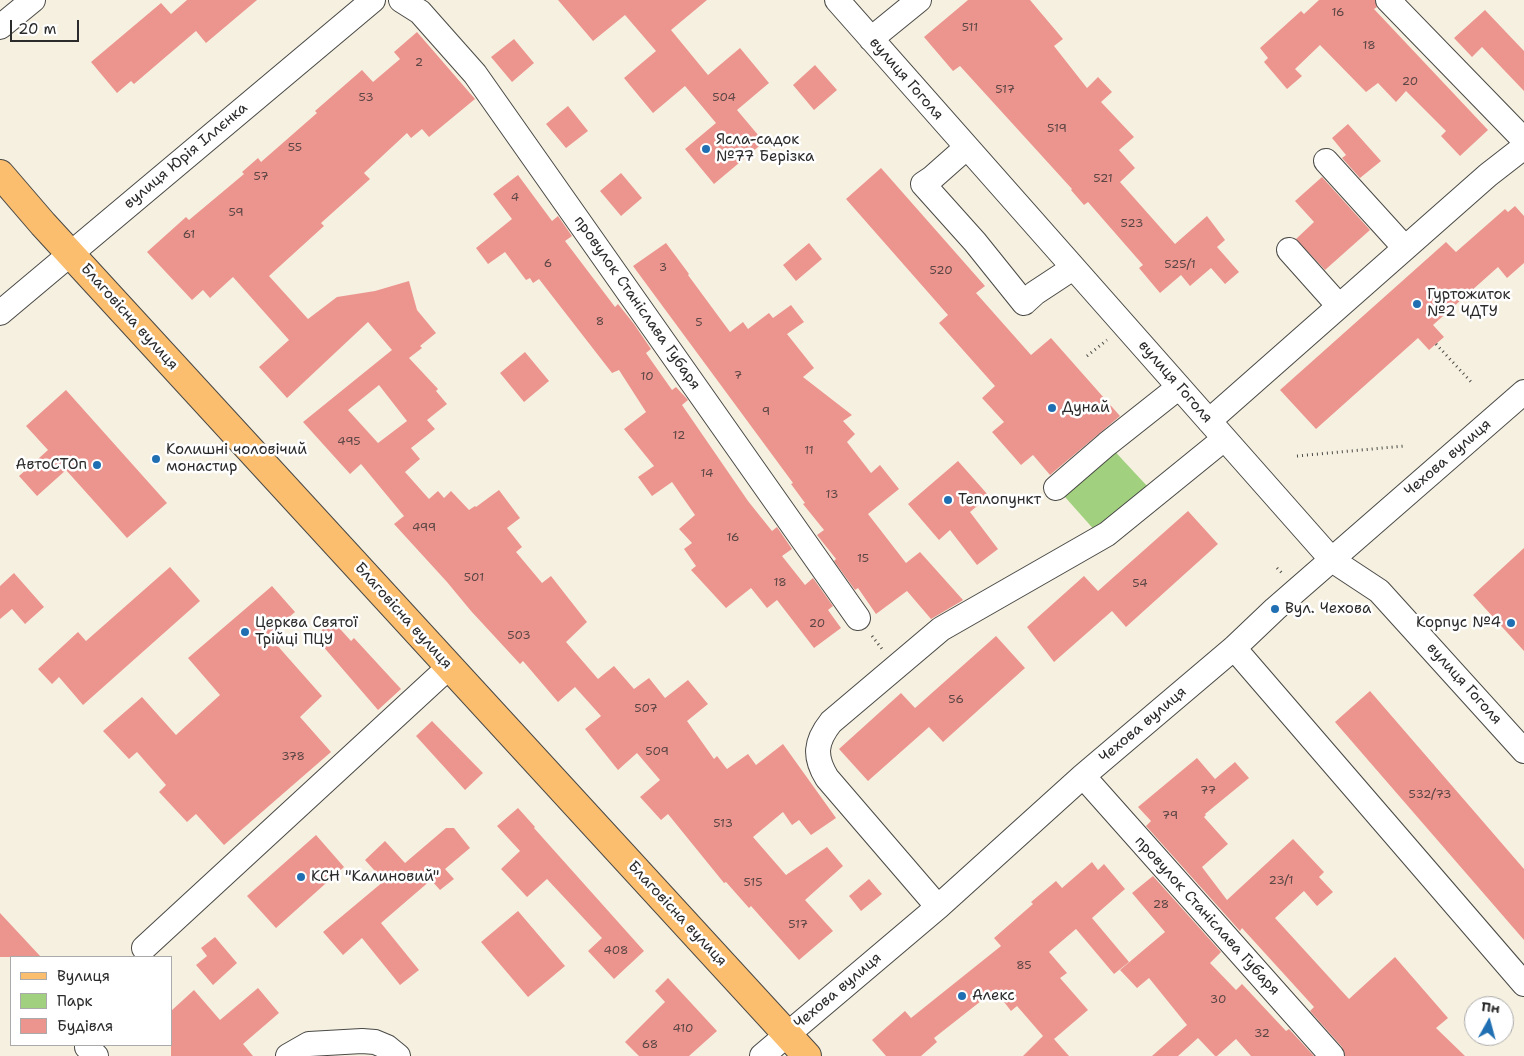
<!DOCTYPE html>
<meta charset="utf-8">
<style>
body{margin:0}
#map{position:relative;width:1524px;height:1056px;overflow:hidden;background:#f6f0e0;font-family:"Shantell Sans",sans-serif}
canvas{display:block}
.legend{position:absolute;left:10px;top:956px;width:162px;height:90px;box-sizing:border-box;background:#fff;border:1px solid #aaa;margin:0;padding:6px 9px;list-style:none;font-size:15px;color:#2b2b2b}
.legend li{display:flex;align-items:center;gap:10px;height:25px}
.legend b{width:25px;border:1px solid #aaa}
.north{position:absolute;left:1464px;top:996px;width:50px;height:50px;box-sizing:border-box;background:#fff;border:1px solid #aaa;border-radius:50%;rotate:7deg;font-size:14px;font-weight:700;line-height:20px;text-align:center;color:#2b2b2b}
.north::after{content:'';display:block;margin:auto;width:18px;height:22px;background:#1f6fb2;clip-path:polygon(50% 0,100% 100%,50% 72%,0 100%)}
.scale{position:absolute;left:10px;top:20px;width:69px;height:22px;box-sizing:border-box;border:2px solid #2b2b2b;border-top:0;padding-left:6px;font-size:15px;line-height:18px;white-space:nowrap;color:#2b2b2b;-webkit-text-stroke:4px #fff;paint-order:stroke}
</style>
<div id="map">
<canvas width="1524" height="1056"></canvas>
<ul class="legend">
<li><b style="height:6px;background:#fbbd6e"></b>Вулиця</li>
<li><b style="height:14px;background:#a1d17f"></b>Парк</li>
<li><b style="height:14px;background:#ec958f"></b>Будівля</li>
</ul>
<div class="north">Пн</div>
<div class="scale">20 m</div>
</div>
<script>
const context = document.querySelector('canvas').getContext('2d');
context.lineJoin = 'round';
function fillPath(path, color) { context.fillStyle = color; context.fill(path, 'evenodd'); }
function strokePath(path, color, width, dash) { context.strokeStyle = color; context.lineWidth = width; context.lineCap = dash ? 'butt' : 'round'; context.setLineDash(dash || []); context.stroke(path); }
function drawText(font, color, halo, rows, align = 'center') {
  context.font = font + ' "Shantell Sans",sans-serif'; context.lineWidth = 5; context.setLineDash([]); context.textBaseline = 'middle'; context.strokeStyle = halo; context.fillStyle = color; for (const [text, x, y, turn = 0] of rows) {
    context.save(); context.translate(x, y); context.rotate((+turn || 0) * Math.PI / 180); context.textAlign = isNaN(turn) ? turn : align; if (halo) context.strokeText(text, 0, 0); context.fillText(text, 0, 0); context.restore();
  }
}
const green = new Path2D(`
 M1107,443L1148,487L1097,533L1057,488Z`);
const building = new Path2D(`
 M187,0H257L206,43L196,31L134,84L131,81L117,93L91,62L161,3L171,14Z
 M558,0H707L671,30L708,75L740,48L769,83L737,110L764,142L714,184L685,149L716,123L685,86L653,113L624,78L656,51L625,15L593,41Z
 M968,0H1030L1063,39L1054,46L1087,88L1098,77L1112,92L1101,102L1134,137L1119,150L1135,168L1120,182L1175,244L1207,216L1225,240L1217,247L1239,272L1225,284L1211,268L1190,286L1181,275L1160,293L1139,268L1143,265L1088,202L1084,205L1071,190L1072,189L960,66L953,71L924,37Z
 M1319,0H1375L1377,7L1374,9L1488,130L1460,156L1441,136L1446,131L1406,91L1396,102L1378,83L1366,92L1320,45L1295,69L1302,76L1287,89L1264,62L1268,58L1260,48L1301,11L1304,14Z
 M1485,10L1524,51V91L1482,47L1472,57L1454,38Z
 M417,32L475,99L429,137L422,129L411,138L407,133L364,173L370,179L321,223L324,226L269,276L308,319L337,297L375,291L409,281L417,310L436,333L420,346L422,348L409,358L438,389L436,391L447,404L427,420L435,429L411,448L420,459L405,472L429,499L438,491L444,498L451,491L469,510L475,506L476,507L499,490L520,518L507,528L522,547L516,552L542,583L551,576L587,622L566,642L598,679L614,666L634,689L649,678L665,698L688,680L708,704L687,721L714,759L717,756L727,769L748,754L756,765L783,744L836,818L811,835L799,820L792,825L783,812L753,837L786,875L827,847L843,866L805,900L833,931L799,960L751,906L749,908L726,882L724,883L668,814L661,820L640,797L660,780L637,753L618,770L585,729L601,716L575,687L558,702L523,661L520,664L471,611L447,582L394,524L404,516L361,464L350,474L303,422L392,350L368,322L287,398L259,367L289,340L233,277L210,298L203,290L192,300L147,252L186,217L189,220L244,174L242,172L258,158L261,162L317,113L315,111L362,70L373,82L400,59L394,52ZM379,385L407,421L378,443L348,410Z
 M514,39L534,63L512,82L491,57Z
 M815,65L837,90L814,110L793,85Z
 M568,106L588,131L566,148L546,124Z
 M1348,124L1381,161L1360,178L1342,158L1346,155L1332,138Z
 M881,168L985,286L976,293L1031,355L1051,338L1120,416L1050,475L1033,455L1021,465L992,432L1004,422L982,398L995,386L939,323L948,315L846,199Z
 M621,173L642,198L621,216L600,191Z
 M518,175L552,221L558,216L572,236L565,241L615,307L618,304L634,324L651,349L646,353L672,390L676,387L688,400L682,405L748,501L772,531L777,527L792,549L782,556L805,585L813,578L833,606L828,610L841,628L814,648L777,600L767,608L751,588L726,608L691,570L696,566L684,549L692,543L679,529L695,515L672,482L652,496L638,477L654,466L624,429L646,412L619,370L612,373L539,279L533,283L530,278L526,280L505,252L488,264L476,248L512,219L493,194Z
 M1322,177L1370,230L1325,270L1296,239L1314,222L1295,201Z
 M1515,206L1524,216V263L1507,278L1498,267L1433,325L1444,337L1429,350L1418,338L1316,429L1280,390L1446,242L1456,252L1505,209L1508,212Z
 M666,243L689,274L688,275L730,332L743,322L748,329L769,313L773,318L791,305L804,322L787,334L814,368L803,377L852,415L843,421L855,434L847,442L871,473L880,465L899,489L868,514L906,563L920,552L963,600L960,602L931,619L907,591L876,614L858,588L855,590L834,561L836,559L817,535L824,530L803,504L805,503L791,484L793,483L633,266Z
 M809,243L822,259L796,281L783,265Z
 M525,352L549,381L524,402L500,373Z
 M66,390L167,503L127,538L66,470L37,496L19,476L48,450L26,426Z
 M958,461L989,496L970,512L998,549L977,565L950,530L939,540L908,504Z
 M1188,511L1218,544L1126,627L1112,611L1054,662L1027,627L1084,576L1098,591Z
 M1524,548V651L1473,595Z
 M170,567L200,601L83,705L59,677L52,684L38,669L78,632L86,641Z
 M14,573L44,607L25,624L12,609L0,619V586Z
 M272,586L295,612L268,635L322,696L300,717L331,752L224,845L196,814L187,822L159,792L166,785L137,752L129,759L103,731L142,697L176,735L220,695L188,658Z
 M332,620L351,641L354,638L401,689L378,710L315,637Z
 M996,636L1025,668L943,742L929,727L868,781L839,749L901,693L915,708Z
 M1370,691L1524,869V940L1335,722Z
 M432,721L483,773L465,790L416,736Z
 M1197,758L1215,779L1235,762L1249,778L1205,814L1206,815L1204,817L1228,844L1202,867L1227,900L1293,839L1324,872L1319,877L1333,892L1317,906L1304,891L1275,918L1349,999L1395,957L1448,1018L1436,1028L1465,1056H1345L1342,1047L1310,1011L1314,1007L1242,928L1240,931L1146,826L1151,821L1138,807Z
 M518,808L535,827L534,828L644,951L614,979L588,951L602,938L547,879L527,897L501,869L520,851L497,826Z
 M446,828H454L470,848L445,869L454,879L440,890L431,880L381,923L419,970L400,985L362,938L343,955L323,932L384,881L365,860L385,841L405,863Z
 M316,835L344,867L276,928L247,896Z
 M1092,862L1098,870L1104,864L1125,889L1092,918L1129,962L1114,974L1076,929L1049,952L1067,973L1060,978L1088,1010L1054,1039L1069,1056H1023L1043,1036L1017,1006L1011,1011L995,990L934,1038L937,1042L921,1056H886L872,1040L905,1011L911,1018L1001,946L994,938L1033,904L1031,902L1056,881L1062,888Z
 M1153,876L1221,952L1210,963L1236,990L1242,984L1286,1031L1289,1029L1314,1056H1251L1236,1039L1217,1056H1215L1198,1038L1178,1056H1152L1187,1025L1149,978L1137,988L1120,970L1165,932L1132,893Z
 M869,879L882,894L861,911L849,896Z
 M518,911L565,966L528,997L481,942Z
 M0,913L41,957H0Z
 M215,937L237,963L213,985L196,965L207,956L201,948Z
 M668,978L717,1031L689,1056H639L625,1042L665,1002L655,991Z
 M258,988L279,1013L243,1044L253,1056H171V1011L194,990L220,1020Z`);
const path = new Path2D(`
 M1436,344L1473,384
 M1087,356L1107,340
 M1297,456L1404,446
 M1277,568L1282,573
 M872,636L882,649`);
const minor = new Path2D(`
 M401,0L420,12L475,74L858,618
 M837,0L1332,560L1379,591L1524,751
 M1388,0L1524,140
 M0,27L33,0
 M871,39L919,0
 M967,147L932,178L923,184L975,242L1024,303L1035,293L1073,268
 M1326,161L1405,248
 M1289,250L1339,306
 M0,313L373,0
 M1209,421L1488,175L1524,147
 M1056,488L1107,444L1179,387
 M1234,648L1524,984
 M1083,776L1332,1056
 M938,907L827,778C814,757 815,742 831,722L941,629L1107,534L1224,439
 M144,948L449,667
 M87,1047L96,1056
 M288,1056L309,1044L362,1041L375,1042L387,1047L398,1056
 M762,1056L938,907L1083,776L1234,648L1275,609L1524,392`);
const major = new Path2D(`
 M0,174L43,224L807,1056`);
const markers = [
 [706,149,5,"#1f6fb2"],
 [1417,304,5,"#1f6fb2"],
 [1052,408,5,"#1f6fb2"],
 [156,459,5,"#1f6fb2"],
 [97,465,5,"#1f6fb2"],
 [948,500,5,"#1f6fb2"],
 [1275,609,5,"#1f6fb2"],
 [1511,623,5,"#1f6fb2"],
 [245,632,5,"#1f6fb2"],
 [301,877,5,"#1f6fb2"],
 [962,996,5,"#1f6fb2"]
];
const numberNames = [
 ["16",1338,13],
 ["511",970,28],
 ["18",1369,46],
 ["2",419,63],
 ["20",1410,82],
 ["517",1005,90],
 ["53",366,98],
 ["504",724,98],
 ["519",1057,129],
 ["55",295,148],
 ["57",261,177],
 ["521",1103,179],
 ["4",515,198],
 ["59",236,213],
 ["523",1132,224],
 ["61",189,235],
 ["6",548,264],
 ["525/1",1180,265],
 ["3",663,268],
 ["520",941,271],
 ["8",600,322],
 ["5",699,323],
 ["7",738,376],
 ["10",647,377],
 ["9",766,412],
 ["12",679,436],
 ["495",349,442],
 ["11",809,451],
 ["14",707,474],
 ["13",832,495],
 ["499",424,528],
 ["16",733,538],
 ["15",863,559],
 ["501",474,578],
 ["18",780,583],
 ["54",1140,584],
 ["20",817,624],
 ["503",519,636],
 ["56",956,700],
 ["507",646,709],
 ["509",657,752],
 ["378",293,757],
 ["77",1208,791],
 ["532/73",1430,795],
 ["79",1170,816],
 ["513",723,824],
 ["23/1",1281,881],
 ["515",753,883],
 ["28",1161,905],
 ["517",798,925],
 ["408",616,951],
 ["85",1024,966],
 ["30",1218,1000],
 ["410",683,1029],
 ["32",1262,1034],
 ["68",650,1045]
];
const streetNames = [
 ["вулиця Гоголя",906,79,49],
 ["вулиця Юрія Іллєнка",186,156,-40],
 ["провулок Станіслава Губаря",637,303,55],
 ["Благовісна вулиця",129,317,48],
 ["вулиця Гоголя",1175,382,49],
 ["Чехова вулиця",1448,458,-41],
 ["Благовісна вулиця",403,616,48],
 ["вулиця Гоголя",1464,684,48],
 ["Чехова вулиця",1143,725,-40],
 ["Благовісна вулиця",677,914,47],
 ["провулок Станіслава Губаря",1207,916,48],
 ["Чехова вулиця",838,991,-40]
];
const poiNames = [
 ["Ясла-садок",716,140],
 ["№77 Берізка",716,157],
 ["Гуртожиток",1427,295],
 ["№2 ЧДТУ",1427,312],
 ["Дунай",1062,408],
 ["Колишні чоловічий",166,450],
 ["монастир",166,467],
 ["АвтоСТОп",87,465,"right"],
 ["Теплопункт",958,500],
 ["Вул. Чехова",1285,609],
 ["Церква Святої",255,623],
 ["Трійці ПЦУ",255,640],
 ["Корпус №4",1501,623,"right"],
 ["КСН \"Калиновий\"",311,877],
 ["Алекс",972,996]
];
fillPath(green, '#a1d17f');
fillPath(building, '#ec958f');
strokePath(minor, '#494946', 26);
strokePath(major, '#494946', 30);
strokePath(path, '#494946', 3, [1, 4]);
strokePath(minor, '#fff', 24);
strokePath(major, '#fbbd6e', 28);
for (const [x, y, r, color] of markers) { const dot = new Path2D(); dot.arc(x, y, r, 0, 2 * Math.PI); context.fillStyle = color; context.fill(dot); strokePath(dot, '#fff', 2); }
drawText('12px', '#5b4644', null, numberNames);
drawText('15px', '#2b2b2b', '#fff', streetNames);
drawText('15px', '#2b2b2b', '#fff', poiNames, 'left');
</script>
